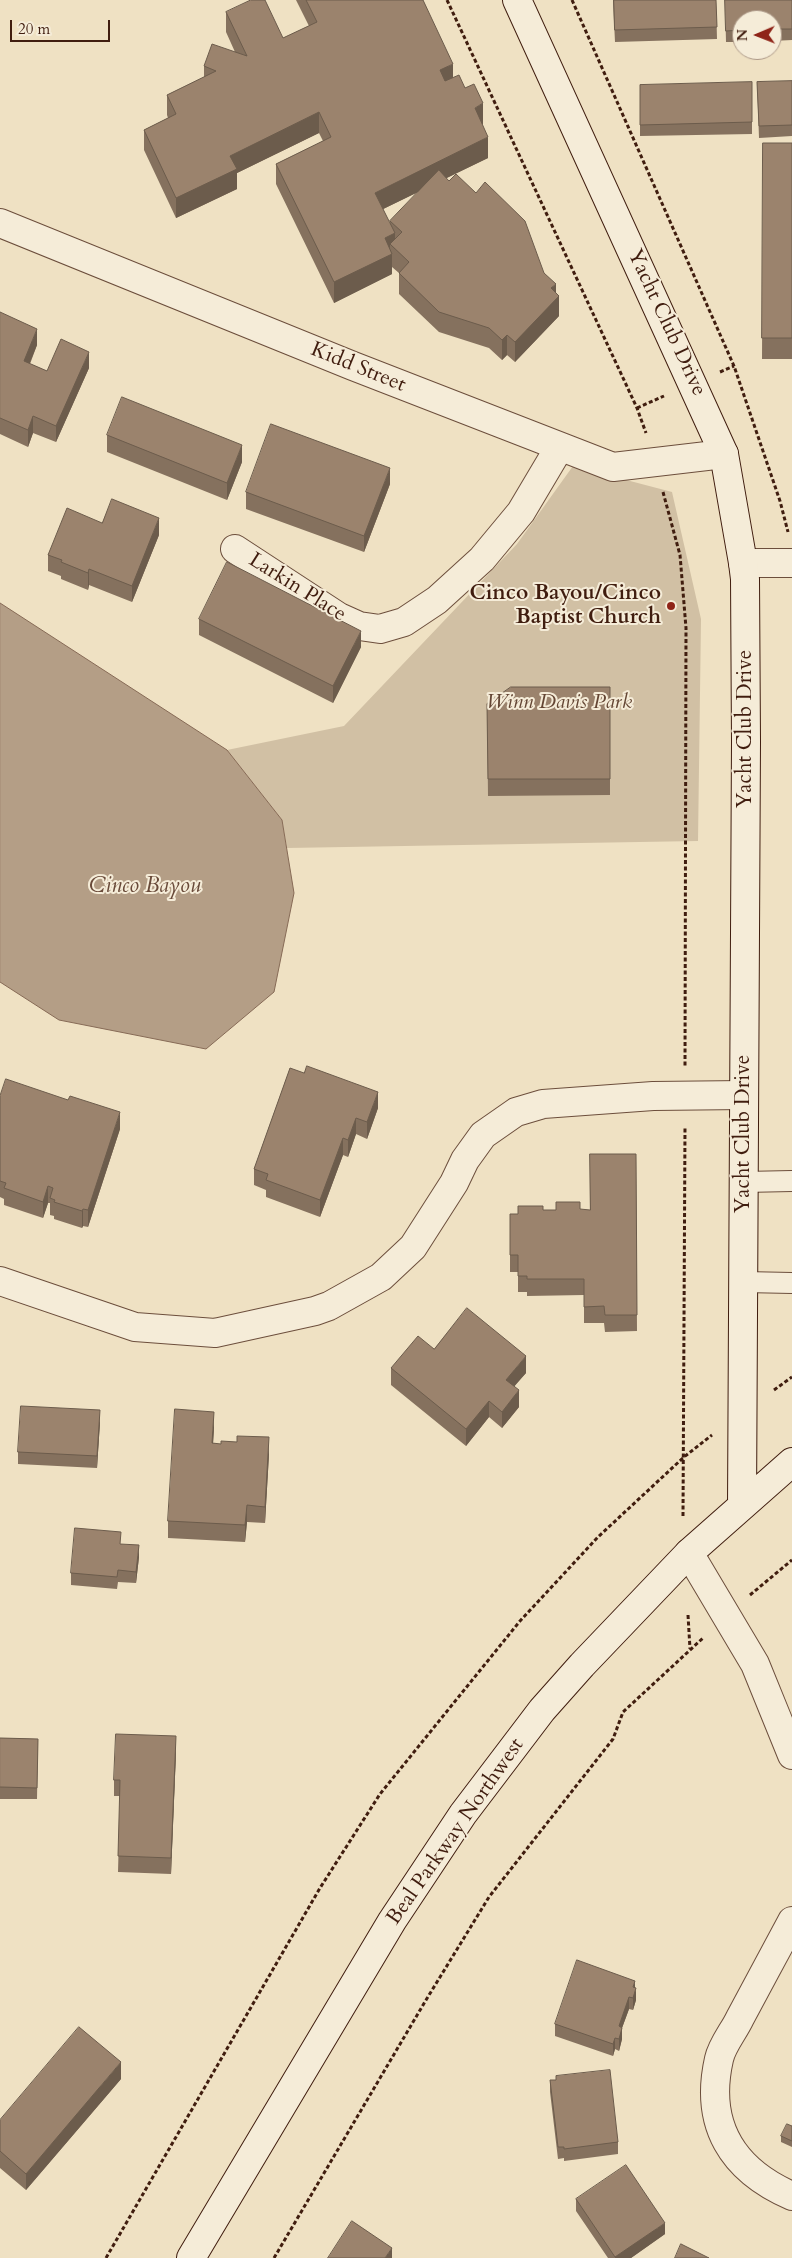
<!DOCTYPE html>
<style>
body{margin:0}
#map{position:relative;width:792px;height:2258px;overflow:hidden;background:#efe1c3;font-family:Cardo,serif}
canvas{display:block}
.north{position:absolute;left:732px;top:10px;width:50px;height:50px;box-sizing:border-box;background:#f5ecd8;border:1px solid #ad9988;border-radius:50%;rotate:269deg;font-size:14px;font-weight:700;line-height:20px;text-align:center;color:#401d0f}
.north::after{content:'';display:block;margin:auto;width:18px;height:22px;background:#8f2418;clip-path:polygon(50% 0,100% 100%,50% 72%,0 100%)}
.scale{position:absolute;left:10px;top:20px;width:100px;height:22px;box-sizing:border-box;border:2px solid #401d0f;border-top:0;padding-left:6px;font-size:15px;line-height:18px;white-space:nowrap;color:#401d0f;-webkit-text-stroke:4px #f5ecd8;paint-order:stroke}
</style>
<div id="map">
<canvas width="792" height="2258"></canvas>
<div class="north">N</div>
<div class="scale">20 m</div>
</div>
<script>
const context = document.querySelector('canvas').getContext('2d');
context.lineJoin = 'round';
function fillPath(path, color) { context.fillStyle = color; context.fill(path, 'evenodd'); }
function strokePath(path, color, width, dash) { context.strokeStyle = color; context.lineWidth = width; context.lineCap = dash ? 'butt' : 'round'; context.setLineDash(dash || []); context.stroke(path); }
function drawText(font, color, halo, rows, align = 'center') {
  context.font = font + ' Cardo,serif'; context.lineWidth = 4; context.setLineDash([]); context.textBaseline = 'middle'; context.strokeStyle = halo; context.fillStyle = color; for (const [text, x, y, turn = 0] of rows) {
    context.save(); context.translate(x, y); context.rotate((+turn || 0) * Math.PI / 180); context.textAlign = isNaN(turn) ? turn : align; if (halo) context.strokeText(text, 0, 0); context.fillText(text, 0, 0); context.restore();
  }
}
const green = new Path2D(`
 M573,466L672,492L701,619L698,841L287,848L282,820L227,750L344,726L517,544Z`);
const water = new Path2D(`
 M0,603L227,750L282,820L294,893L274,992L206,1049L59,1020L0,982Z`);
const path = new Path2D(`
 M447,0L637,408L646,433
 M572,0L734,366L780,501L788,532
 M720,372L734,366
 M637,408L664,396
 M663,492L680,555L686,628L685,1066
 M774,1390L792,1377
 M683,1516L685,1127
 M750,1595L792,1560
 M688,1615L690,1649
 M106,2258L320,1888L380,1794L520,1621L598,1537L684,1457L712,1435
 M274,2258L426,2000L489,1897L613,1739L623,1712L703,1638`);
const lane = new Path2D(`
 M744,1182L792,1181
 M744,1282L792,1283`);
const street = new Path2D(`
 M0,223L353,366L613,467L724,454
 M235,549L339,617L359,626L380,629L404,622L437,600L482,559L521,512L559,448
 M743,563H792
 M0,1281L135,1327L215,1333L315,1311L329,1306L381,1277L413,1247L454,1183L465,1160L483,1135L516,1112L543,1104L653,1096L744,1095
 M689,1553L755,1664L792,1755
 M792,1921C775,1953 757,1986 740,2018C734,2031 722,2045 719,2059C704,2125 732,2170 792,2196`);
const secondary = new Path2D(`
 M517,0L724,454L743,563L745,579L746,742L742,1505
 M191,2258L392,1921L463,1814L542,1710L582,1665L689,1553L792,1462`);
const wall = new Path2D(`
 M296,0H423L453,78L465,88L483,124H482L488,158L446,178L544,273L556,292L559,316L515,362L507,355L502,360L489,348L439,332L399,294V273L392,267V274L334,303L276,184V164L323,141L319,133L237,173V189L176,218L144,150V130L168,118L167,115V95L204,77V66L235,52L226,32V12L283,38L309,26ZM418,192L390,221V224L383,209Z
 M613,0H716L717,39L615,42Z
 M725,0H792V40L772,41V20H742V42H726Z
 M792,81V136L759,138L757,82Z
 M752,82V134L640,136V85Z
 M763,143H792V359H762Z
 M0,312L37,345L30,364L47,371L89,368L56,442L33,433L28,447L0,434Z
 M107,435L242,462L227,500L107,452Z
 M390,484L364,552L246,509V492Z
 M102,523L159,535L132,602L89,585L88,590L61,579V576L48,571V555Z
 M199,619L361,647L333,703L199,635Z
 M610,687V795L488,796L487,704Z
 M290,1068L378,1108L367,1139L356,1134L348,1157L343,1155L320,1217L266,1197V1190L254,1185V1169Z
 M0,1096L120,1129L88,1227L83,1226L82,1228L54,1219V1216L50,1215V1203H48L43,1218L4,1205V1199L0,1197Z
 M636,1154L637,1331L605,1332L604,1323H584V1295L527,1296V1292H518V1272H510V1214H518L543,1210H590Z
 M434,1349L526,1373L514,1386L519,1407L502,1428L489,1417L466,1446L391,1385V1368Z
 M100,1422L97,1468L18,1464V1452Z
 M214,1428L213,1443L269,1454L265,1523L247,1522L245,1542L168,1538V1521Z
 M121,1544L139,1557L136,1583L118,1582L117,1589L71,1585V1573Z
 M0,1738L38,1739L37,1799H0Z
 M176,1752L171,1874L118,1872L120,1796H114V1780Z
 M635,1988L636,2000L633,2010L629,2009L622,2028V2039L619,2051L615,2049L613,2056L555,2036V2024Z
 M556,2076L618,2142V2154L564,2161V2158L558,2159L550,2092V2080H556Z
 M121,2079L26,2190L0,2168V2120Z
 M792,2126V2147L781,2142V2136Z
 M576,2199L665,2234L631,2258H608L576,2211Z`);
const shadedWall = new Path2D(`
 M453,64V84L440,90V70Z
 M483,103V124L475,128V108Z
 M319,112V133L237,173V189L176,218V198L230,156Z
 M488,137V158L375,213V193Z
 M395,233V249L390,244V255L392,254V274L334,303V282L385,238Z
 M556,284V299L559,296V316L515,362V342L551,288Z
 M37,329V345L24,377V361Z
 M507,335V355L502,360V340Z
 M89,352V368L56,442V426Z
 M33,416V433L28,447V430Z
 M242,445V462L227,500V483Z
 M390,468V484L364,552V536Z
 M159,518V535L132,602V586Z
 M89,569V585L88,590V573Z
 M361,631V647L333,703V686Z
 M378,1092V1108L367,1139V1122Z
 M120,1112V1129L88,1227V1210Z
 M356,1118V1134L348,1157V1140Z
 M343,1138V1155L320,1217V1200Z
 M48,1186V1203L43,1218V1202Z
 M83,1209V1226L82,1228V1211Z
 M526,1356V1373L506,1396V1380Z
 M519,1390V1407L502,1428V1412Z
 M489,1401V1417L466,1446V1429Z
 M100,1410V1422L97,1468V1456Z
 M214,1412V1428L212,1460V1443Z
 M269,1437V1454L265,1523V1507Z
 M247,1505V1522L245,1542V1525Z
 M139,1545V1557L136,1583V1572Z
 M176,1736V1752L171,1874V1858Z
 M635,1981V1992L636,1988V2000L633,2010V1987Z
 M629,1997V2009L622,2028V2039L619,2051V2026Z
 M615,2038V2049L613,2056V2044Z
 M121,2062V2079L26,2190V2174Z
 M665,2223V2234L631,2258H615V2257Z
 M392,2248V2258H385Z`);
const building = new Path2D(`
 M251,0H265L283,38L317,22L306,0H423L453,64L440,70L445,81L459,75L465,88L474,84L483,103L475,108L488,137L375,193L395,233L385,238L392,254L334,282L276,164L331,137L319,112L230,156L237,169L176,198L144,130L176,114L167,95L216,71L204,66L212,44L247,56L226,12Z
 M614,0H716L717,27L615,30Z
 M725,0H792V29H772V20H742V30L726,31Z
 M792,81V125L759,126L757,82Z
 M752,82V122L640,125V85Z
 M763,143H792V338H762Z
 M439,170L449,181L456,174L476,193L485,182L525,221L544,273L556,284L551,288L559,296L515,342L507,335L502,340L489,328L439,312L399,273L409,262L390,244L402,232L390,221Z
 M0,312L37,329L24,361L47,371L61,339L89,352L56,426L33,416L28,430L0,418Z
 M122,397L242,445L227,483L107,435Z
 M271,424L390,468L364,536L246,492Z
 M112,499L159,518L132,586L89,569L88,573L61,562L62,560L48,555L67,508L102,523Z
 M227,562L361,631L333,686L199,619Z
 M511,687H610V779H488L487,704Z
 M307,1066L378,1092L367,1122L356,1118L348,1140L343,1138L320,1200L266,1180L268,1174L254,1169L290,1068L304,1073Z
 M6,1079L68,1100L70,1096L120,1112L88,1210L83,1209L82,1211L54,1202L55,1200L50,1198L53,1188L48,1186L43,1202L4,1188L6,1183L0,1181V1096Z
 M590,1154H636L637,1315H605L604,1306L584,1307V1279H527V1276H518V1255H510V1214H518V1206H543V1210H556V1202H580V1209L590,1210Z
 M467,1308L526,1356L506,1380L519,1390L502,1412L489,1401L466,1429L391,1368L418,1336L434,1349Z
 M21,1406L100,1410L97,1456L18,1452Z
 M175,1409L214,1412L212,1443L221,1444V1441L237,1442V1436L269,1437L265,1507L247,1505L245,1525L168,1521Z
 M75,1528L121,1532L120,1544L139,1545L136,1572L118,1570L117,1577L71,1573Z
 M116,1734L176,1736L171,1858L118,1856L120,1780H114Z
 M0,1738L38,1739L37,1788L0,1787Z
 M577,1960L635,1981L633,1987L636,1988L633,1998L629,1997L619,2026L622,2028L619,2039L615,2038L613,2044L555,2024Z
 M79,2027L121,2062L26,2174L0,2151V2120Z
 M610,2070L618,2142L564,2149V2147H558L550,2080H556V2076Z
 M787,2124L792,2126V2141L781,2136Z
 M626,2165L665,2223L615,2257L576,2199Z
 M352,2221L392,2248L385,2258H328Z
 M681,2244L709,2258H675Z`);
const markers = [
 [671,606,5,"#8f2418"]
];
const streetNames = [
 ["Yacht Club Drive",666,323,65],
 ["Kidd Street",358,368,22],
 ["Larkin Place",297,588,32],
 ["Yacht Club Drive",746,729,-90],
 ["Yacht Club Drive",744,1134,-90],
 ["Beal Parkway Northwest",456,1832,-55]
];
const poiNames = [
 ["Cinco Bayou/Cinco",661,594],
 ["Baptist Church",661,618]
];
const parkNames = [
 ["Winn Davis Park",559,703]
];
const waterNames = [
 ["Cinco Bayou",145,887]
];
fillPath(green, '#d1c0a4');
fillPath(water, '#b49e86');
strokePath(water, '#866a56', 1);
strokePath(lane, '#6c4e3c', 22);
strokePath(street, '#6c4e3c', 30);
strokePath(secondary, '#401d0f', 30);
strokePath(path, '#401d0f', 3, [4, 2.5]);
strokePath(lane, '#f5ecd8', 20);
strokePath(street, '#f5ecd8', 28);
strokePath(secondary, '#f5ecd8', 28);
fillPath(wall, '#85715e');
fillPath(shadedWall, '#6c5c4c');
fillPath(building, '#9b836d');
strokePath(building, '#6c5c4c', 1);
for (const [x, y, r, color] of markers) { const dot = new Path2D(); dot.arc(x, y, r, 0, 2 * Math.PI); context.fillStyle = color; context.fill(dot); strokePath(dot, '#f5ecd8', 2); }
drawText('21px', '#401d0f', '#f5ecd8', streetNames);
drawText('bold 21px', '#401d0f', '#f5ecd8', poiNames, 'right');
drawText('italic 21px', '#644634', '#f5ecd8', parkNames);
drawText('italic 22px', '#694a39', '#f5ecd8', waterNames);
</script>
